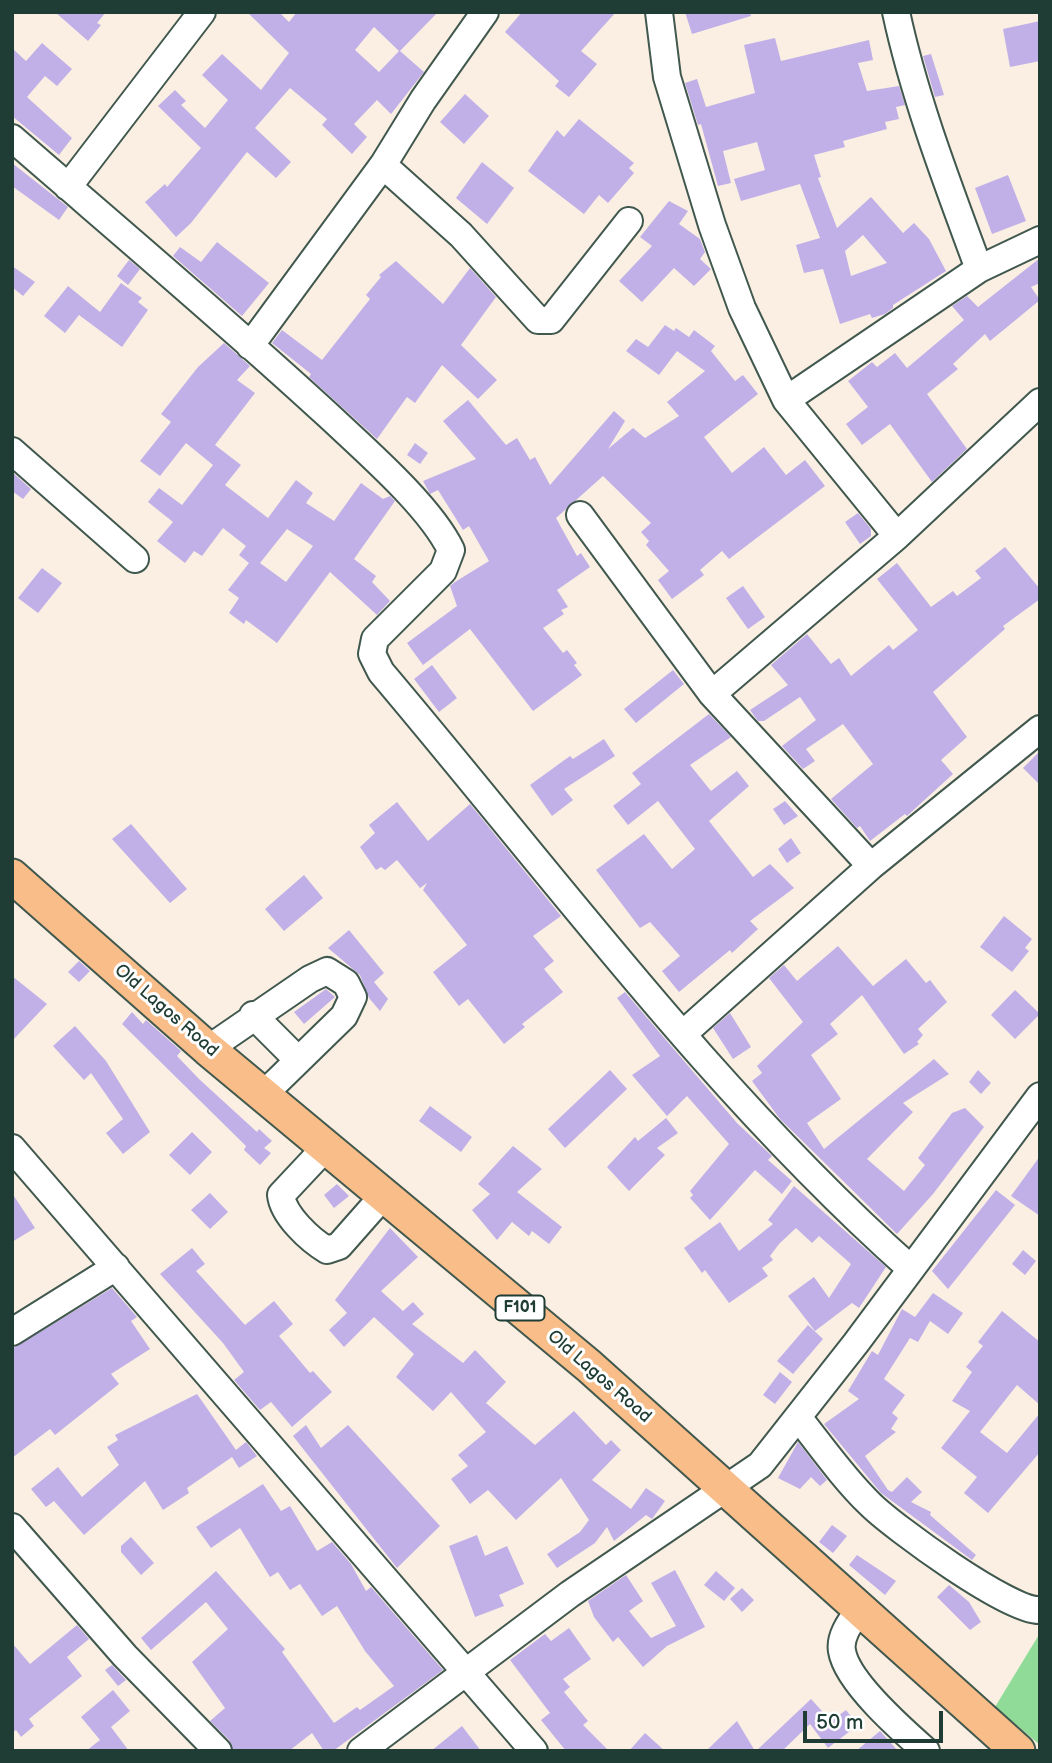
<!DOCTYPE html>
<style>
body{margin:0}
#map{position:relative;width:1052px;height:1763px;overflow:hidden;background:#faefe2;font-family:"Balsamiq Sans",sans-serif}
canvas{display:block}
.frame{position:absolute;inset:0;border:14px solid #1f3d34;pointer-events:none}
.scale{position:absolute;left:803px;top:1711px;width:140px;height:32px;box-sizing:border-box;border:4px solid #1f3d34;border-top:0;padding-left:9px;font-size:21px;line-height:24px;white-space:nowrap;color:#1f3d34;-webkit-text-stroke:5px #fff;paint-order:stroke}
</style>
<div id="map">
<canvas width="1052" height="1763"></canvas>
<div class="frame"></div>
<div class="scale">50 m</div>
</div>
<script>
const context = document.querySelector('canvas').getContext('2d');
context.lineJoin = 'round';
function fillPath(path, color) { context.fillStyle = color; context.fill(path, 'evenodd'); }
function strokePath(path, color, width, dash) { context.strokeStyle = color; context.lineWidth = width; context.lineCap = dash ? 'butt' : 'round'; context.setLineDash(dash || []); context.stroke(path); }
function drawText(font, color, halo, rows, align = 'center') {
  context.font = font + ' "Balsamiq Sans",sans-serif'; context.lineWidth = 6; context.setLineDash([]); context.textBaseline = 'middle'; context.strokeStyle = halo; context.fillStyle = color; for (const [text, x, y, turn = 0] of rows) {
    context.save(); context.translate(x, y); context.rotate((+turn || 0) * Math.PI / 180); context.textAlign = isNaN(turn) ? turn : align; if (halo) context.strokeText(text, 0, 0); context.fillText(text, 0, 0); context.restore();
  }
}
const green = new Path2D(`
 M1040,1633V1745L995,1707Z`);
const building = new Path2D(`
 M55,12H106L97,23L101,25L88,41Z
 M247,12H279L289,22L297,12H438L400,51L424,72L391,114L377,100L354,124L367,137L352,154L322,125L327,119L290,88L255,128L291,162L276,178L247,152L191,223L176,237L145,202L165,184L167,187L201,148L158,106L175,90L186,101L181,105L205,128L228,100L202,75L222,54L261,90L289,53ZM374,27L399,51L379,72L355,50Z
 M522,12H616L581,51L597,64L569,97L555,86L559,81L505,32Z
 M685,12H750L751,16L692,34Z
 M1040,21V61L1010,67L1003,29Z
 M775,38L781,61L869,40L873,60L858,63L867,91L899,86L905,105L896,107L899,119L885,122L887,129L843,141L845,147L814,155L821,177L818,178L837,228L871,197L903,233L914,223L929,239L946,271L893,305V308L885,314L872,318L870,314L840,324L823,269L804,273L796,245L820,238L800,184L741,201L734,179L765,170L757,142L723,151L731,183L718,186L701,124L698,125L685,83L697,79L706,107L755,93L744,45ZM863,235L887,263L851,276L845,251Z
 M42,43L72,69L57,86L45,76L27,97L72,138L59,155L12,116V48L26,61Z
 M931,54L944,95L935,97L923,56Z
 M465,94L489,116L464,144L440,122Z
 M579,119L634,163L629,168L634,173L608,203L599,195L584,214L528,171L557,130L564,137Z
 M482,162L514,188L487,224L456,198Z
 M12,163L68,207L59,220L12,186Z
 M1008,175L1026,221L992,234L975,188Z
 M669,201L688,211L679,224L700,239L705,252L700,259L711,269L694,286L674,268L642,302L619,281L652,246L640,237Z
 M217,242L269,283L242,316L173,256L180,247L201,262Z
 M1040,258V283L1031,287L1040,300L990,341L985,334L953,364L958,369L927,394L967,449L932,482L890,424L862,445L846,424L868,407L848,381L872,362L877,367L895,353L907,368L964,320L952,306L967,296L978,307Z
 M129,260L140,269L128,285L117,276Z
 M396,261L443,304L470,268L496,297L461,345L497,380L478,399L442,365L415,403L407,397L377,439L309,377L311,374L272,343L282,330L322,360L370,299L366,295L381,277L379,275Z
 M12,266L35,282L23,296L12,287Z
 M121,283L142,298L138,302L148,310L122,347L79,315L65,333L44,316L68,286L100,312Z
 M665,325L674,331L676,328L689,337L694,330L715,346L711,351L735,381L743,375L758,394L704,437L732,473L764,447L786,475L805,460L825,486L729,559L722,551L700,570L704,575L672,599L658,580L669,571L646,545L649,541L641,532L651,523L603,476L556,518L577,556L581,553L590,567L557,590L568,607L561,610L564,614L543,628L563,653L567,650L577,663L574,665L582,675L533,711L470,629L423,665L407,643L457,606L450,586L455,582L489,561L469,526L463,530L438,490L430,494L423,481L476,459L443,421L468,400L506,445L517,438L530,460L535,457L550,485L614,411L625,421L608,449L633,428L645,438L679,416L667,402L705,371L677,351L659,375L626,351L636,339L648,347Z
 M224,343L250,366L237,380L255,393L215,445L241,465L225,485L268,518L296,480L313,493L306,503L334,521L361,483L383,499L390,496L395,501L354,559L376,576L372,582L390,601L377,615L330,572L277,643L246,620L244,624L229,613L239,598L228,590L249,563L239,555L246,546L223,528L202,556L194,551L185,563L157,541L173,522L148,502L159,488L182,505L213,465L186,443L160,476L140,461L171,422L161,414L198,367ZM287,529L313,546L286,582L260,563Z
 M415,443L428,453L420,464L407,455Z
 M12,472L31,489L23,499L12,491Z
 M858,513L871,529V536L860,544L845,522Z
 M1005,547L1040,589V599L1003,626L1005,629L933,692L967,737L941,760L953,774L907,816L905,814L870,841L860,826L857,828L831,799L873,764L843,724L806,749L815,761L803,769L782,746L816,720L800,697L764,721H758L750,710L788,685L771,665L807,634L831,664L839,658L851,676L889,645L893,650L918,630L877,579L897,563L931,607L953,591L957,596L981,578L975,571Z
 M42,568L62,583L38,613L18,598Z
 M743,586L765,617L748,629L726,598Z
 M432,665L457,698L439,712L414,679Z
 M673,670L684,684L636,723L624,709Z
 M709,714L731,737L690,765L711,791L737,771L749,786L709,821L753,877L770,864L794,888L750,921L758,929L732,953L730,950L679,992L662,971L680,956L650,922L640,928L596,870L644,834L672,869L695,849L658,801L628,825L613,806L641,784L632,773Z
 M604,739L615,756L564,789L573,800L552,816L530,785L570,756L573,759Z
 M1040,751V785L1023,768Z
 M785,801L798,816L784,825L773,809Z
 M397,802L428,841L470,804L561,916L533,936L554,961L544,969L563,992L522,1024L525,1027L504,1044L468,999L459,1006L433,972L467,945L423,890L427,883L420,888L397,860L385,870L381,867L376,870L360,847L375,833L369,825Z
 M131,824L187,889L170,903L112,839Z
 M791,838L801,853L787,863L778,849Z
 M304,875L323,898L284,931L265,909Z
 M1004,916L1032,939L1025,948L1029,951L1012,972L980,947Z
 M349,930L384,973L374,982L388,999L380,1011L369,998L360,975L328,948Z
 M838,946L873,986L906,959L926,983L930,980L947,1002L918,1029L923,1035L917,1042L919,1044L904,1054L862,995L830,1024L838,1034L811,1055L841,1099L807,1123L824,1149L934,1059L949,1074L903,1103L913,1112L867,1159L904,1191L925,1165L918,1158L952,1113L965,1108L984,1127L933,1194L897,1234L780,1119L752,1081L762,1073L757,1066L803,1022L769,978L784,965L797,981Z
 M79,961L90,971L79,982L68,972Z
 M12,976L47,1004L12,1041Z
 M326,989L335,997L304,1024L294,1012Z
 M1015,990L1040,1014L1015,1039L991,1015Z
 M625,992L737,1123L772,1156L768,1160L792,1181L782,1194L755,1170L710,1220L690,1198L693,1195L690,1191L729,1144L687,1096L667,1116L632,1075L660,1056L617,998Z
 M132,1012L143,1024L146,1020L181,1051L177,1056L199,1079L257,1132L259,1129L272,1141L264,1148L271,1153L260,1165L244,1150L246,1146L122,1024Z
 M730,1013L751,1047L733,1059L713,1028Z
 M75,1026L106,1061L150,1132L123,1154L106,1133L123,1119L91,1073L84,1080L53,1046Z
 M610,1070L627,1089L565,1148L548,1129Z
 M978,1070L991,1083L981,1094L969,1082Z
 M430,1106L472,1137L461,1152L419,1121Z
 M666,1118L678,1133L657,1148L665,1155L629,1191L607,1167L635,1137L638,1141Z
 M192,1132L212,1152L190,1175L169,1155Z
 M513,1146L542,1169L517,1192L562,1227L549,1244L532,1231L529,1236L512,1222L497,1240L472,1210L490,1194L478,1184Z
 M1040,1156V1216L1011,1196Z
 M337,1184L349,1196L334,1208L324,1195Z
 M794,1186L886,1267L859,1308L852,1303L815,1331L788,1296L814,1277L829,1298L851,1264L819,1236L812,1243L796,1228L779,1244L770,1256L773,1260L762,1268L768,1276L729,1303L705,1270L702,1273L684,1248L720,1222L739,1251L773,1224L768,1220Z
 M996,1190L1015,1205L948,1289L932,1271Z
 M12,1193L35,1228L12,1242Z
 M210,1193L228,1212L210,1229L191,1210Z
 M390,1228L418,1257L381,1291L403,1311L413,1302L424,1314L412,1324L463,1363L475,1350L506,1382L486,1403L535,1445L574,1411L606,1445L611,1440L621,1450L592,1480L631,1509L646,1488L665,1501L652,1519L646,1515L614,1541L607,1527L595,1543L557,1568L547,1554L580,1532L589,1520L561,1478L516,1520L488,1490L470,1504L451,1479L468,1466L458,1455L486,1432L451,1392L433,1411L396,1377L414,1354L374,1317L344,1347L329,1330L347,1313L335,1300Z
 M192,1248L205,1264L196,1271L245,1325L274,1301L293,1324L279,1336L310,1373L313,1371L332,1392L292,1427L271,1402L260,1410L234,1380L244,1372L223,1343L160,1274Z
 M1023,1250L1036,1261L1025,1275L1012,1264Z
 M112,1288L137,1317L131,1321L150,1349L111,1374L119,1384L55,1435L50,1429L12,1458V1349Z
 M933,1293L963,1313L948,1334L930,1321L918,1342L910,1338L884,1379L905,1395L892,1413L898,1418L891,1429L896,1432L865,1456L888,1490L892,1492L907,1477L922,1492L911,1502L931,1512L930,1515L976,1555L972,1560L881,1493L824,1424L859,1399L848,1391L872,1351L878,1355L902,1309L915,1317Z
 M1002,1311L1040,1342V1405L1017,1385L980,1432L1007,1453L1040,1413V1452L988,1513L964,1493L977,1477L941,1448L970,1411L952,1401L972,1372L966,1367L983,1346L978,1342Z
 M808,1325L823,1339L793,1374L777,1361Z
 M780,1372L792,1382L775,1404L763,1395Z
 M197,1394L236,1450L246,1442L257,1456L239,1468L232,1457L187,1488L189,1493L163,1510L145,1481L84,1535L54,1501L46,1507L31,1489L58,1467L82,1497L119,1465L107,1447L118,1440L115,1435Z
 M306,1425L321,1448L348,1425L440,1526L397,1568L293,1436Z
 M798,1442L827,1480L820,1486L811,1477L800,1489L778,1478Z
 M263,1484L281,1511L290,1506L317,1551L332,1542L351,1564L366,1591L371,1587L443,1670L333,1751H324L312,1733L289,1751L233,1750L229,1740L210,1721L225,1708L192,1662L228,1629L206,1602L151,1650L141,1638L216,1571L285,1649L282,1652L334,1723L357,1707L360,1710L394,1686L365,1651L337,1606L322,1616L300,1584L290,1590L278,1572L270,1577L240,1528L211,1548L196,1527Z
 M832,1525L847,1536L833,1553L819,1542Z
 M477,1535L485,1556L507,1546L524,1584L499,1595L504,1606L475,1617L449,1546Z
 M131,1537L154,1563L141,1575L121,1552V1546Z
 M857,1555L896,1581L885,1595L849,1565Z
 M675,1570L705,1627L667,1646L643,1667L618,1637L613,1642L594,1617L588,1601L626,1575L643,1601L629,1611L651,1638L676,1626L651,1583Z
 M716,1571L735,1588L724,1601L704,1585Z
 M949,1585L969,1602L981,1622L970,1630L937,1597Z
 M742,1588L754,1600L742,1612L730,1599Z
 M77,1625L89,1639L67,1657L82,1676L29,1719L34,1726L21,1737L16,1730L12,1733V1643L30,1664Z
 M569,1628L591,1659L563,1679L570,1687L564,1692L588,1721L583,1725L609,1751H566L541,1720L550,1713L510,1660L545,1634L551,1641Z
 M112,1665L126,1680L118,1686L105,1670Z
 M113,1690L130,1711L111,1727L129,1751H86L100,1740L81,1717Z
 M811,1699L831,1721L846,1710L858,1725L828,1748L810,1724L782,1751H756Z
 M737,1721L755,1751H706Z
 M462,1726L481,1751H431Z
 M880,1731L898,1751H856Z
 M645,1733L665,1751H629Z`);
const minor = new Path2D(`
 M659,12L667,77L712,225L742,308L786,400L897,536
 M896,12C915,100 948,185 979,269
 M12,138C118,230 226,321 329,416C365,450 430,506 451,550L443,571L375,639L372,654L381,672C553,875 712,1092 911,1269
 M383,165L461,235L538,320H551L629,221
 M68,187L202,12
 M250,346L383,165L423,100L485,12
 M786,400L979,269L1040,240
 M12,451L135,559
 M580,515L712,694L871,866
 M712,694L897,536L1040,402
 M253,1015L297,1059
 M683,1034L871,866L1040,729
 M208,1049L310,979L327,971L346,983L353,997L344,1016L263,1095
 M326,1147L281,1195C283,1215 310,1240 327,1250L339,1246L384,1195
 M12,1148L534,1751
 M12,1332L116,1267
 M798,1417C821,1446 843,1478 870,1504C893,1527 1011,1613 1040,1610
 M12,1527L125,1656L218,1751
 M861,1607C853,1619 839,1635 842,1651C847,1682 902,1730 926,1751
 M361,1751L570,1594L760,1465L856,1343L1040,1096`);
const major = new Path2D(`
 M12,876L208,1049L589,1366L1018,1751`);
const shields = [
 [520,1308,49]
];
const shieldNames = [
 ["F101",520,1308]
];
const streetNames = [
 ["Old Lagos Road",166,1011,41],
 ["Old Lagos Road",599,1377,41]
];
fillPath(green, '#90db97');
fillPath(building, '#c1b0e8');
strokePath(minor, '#40584e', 30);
strokePath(major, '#40584e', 37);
strokePath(minor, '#fff', 26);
strokePath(major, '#f8bd88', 33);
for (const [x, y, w] of shields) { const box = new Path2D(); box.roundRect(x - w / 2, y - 12.5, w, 25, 5); context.fillStyle = '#fff'; context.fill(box); strokePath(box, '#1f3d34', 2); }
drawText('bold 16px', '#1f3d34', null, shieldNames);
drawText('18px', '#1f3d34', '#fff', streetNames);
</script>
